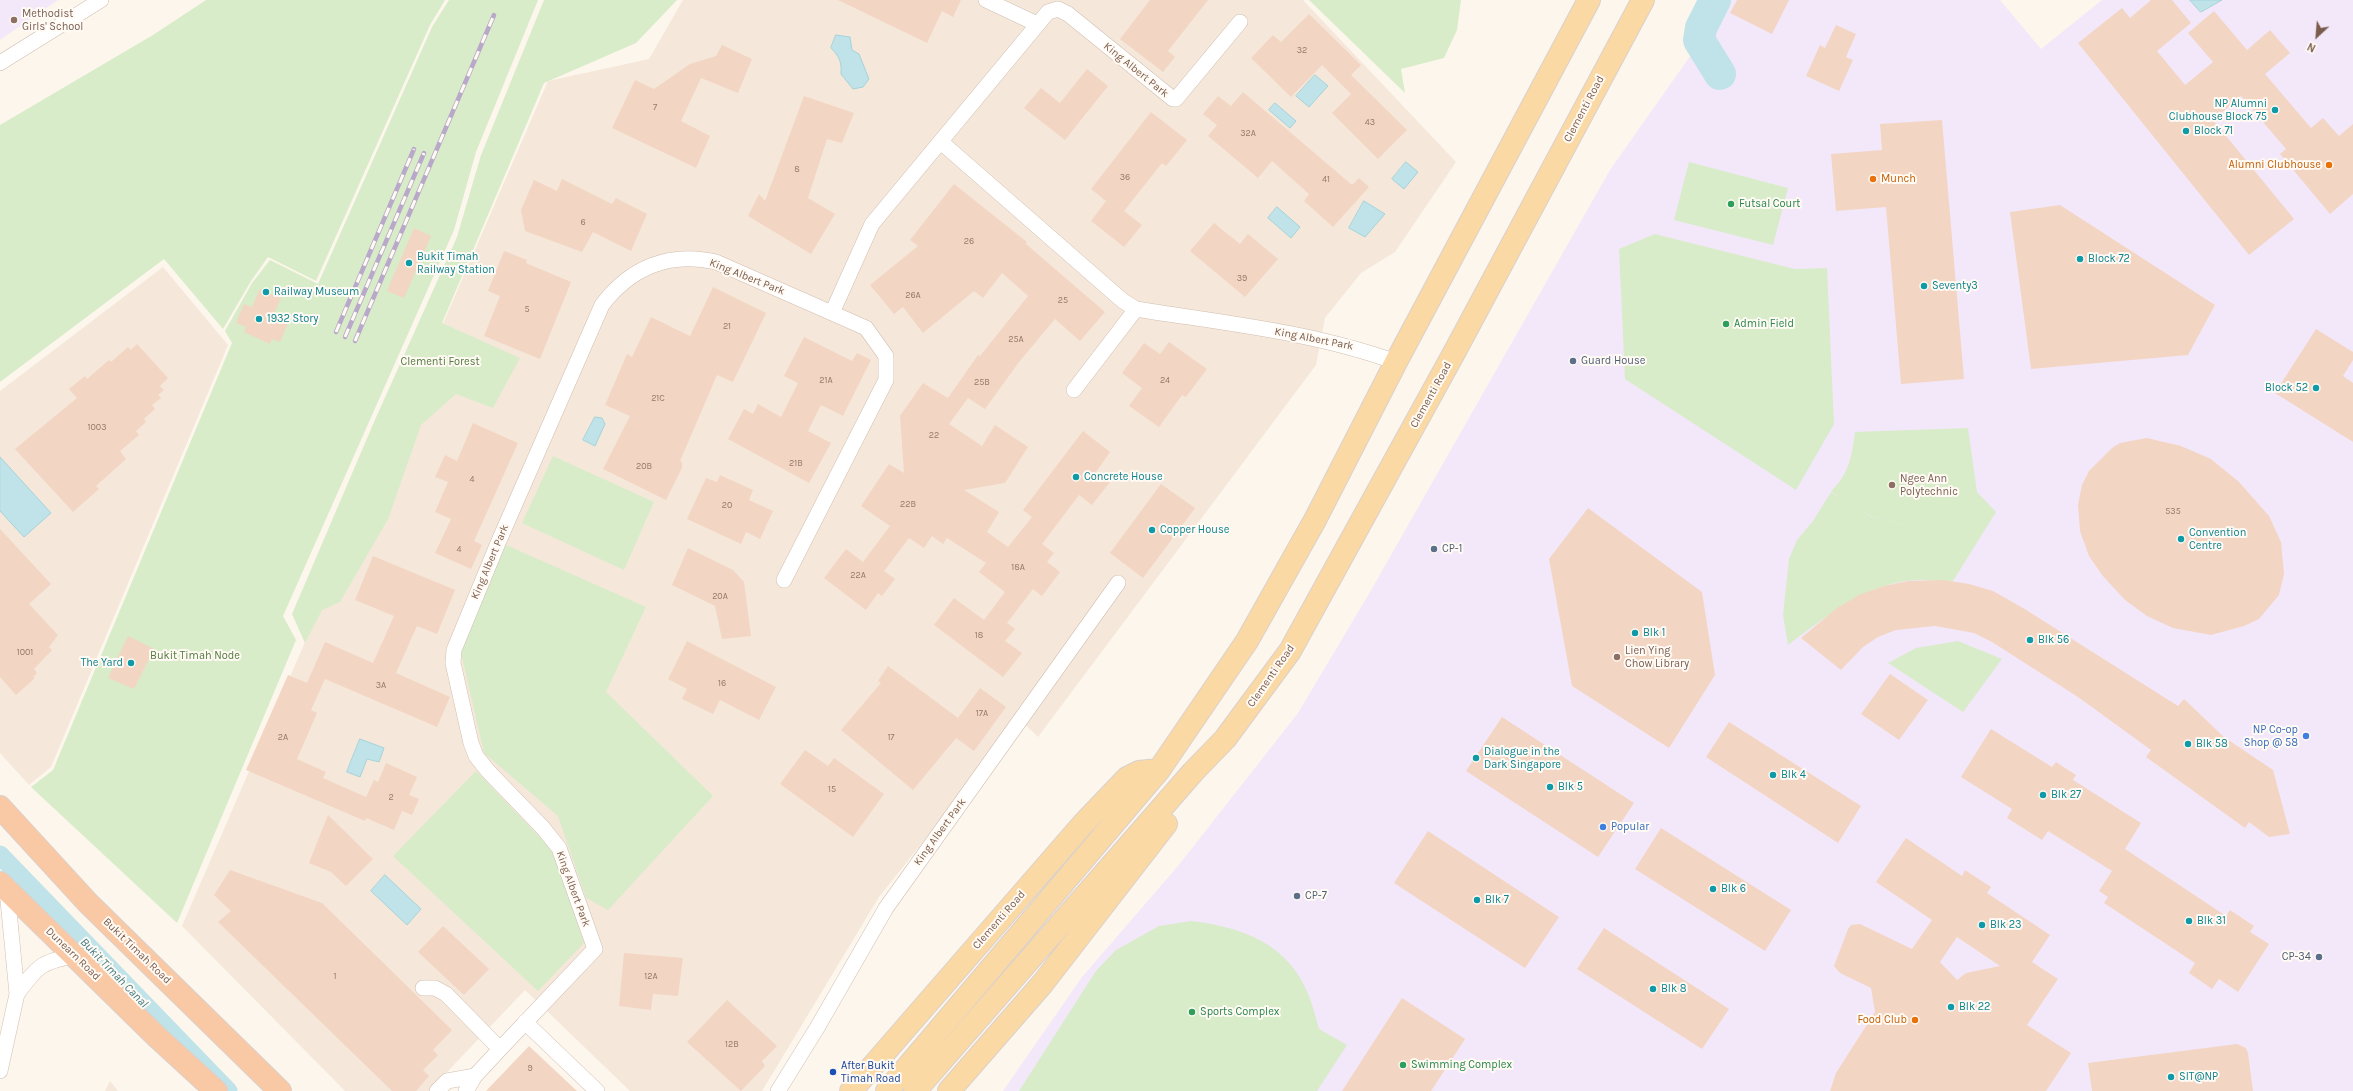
<!DOCTYPE html>
<style>
body{margin:0}
#map{position:relative;width:2353px;height:1091px;overflow:hidden;background:#fdf6ec;font-family:Karla,sans-serif}
canvas{display:block}
.north{position:absolute;left:2297px;top:16px;width:40px;height:40px;-webkit-text-stroke:3px #fffaf3;paint-order:stroke;rotate:206deg;font-size:11px;font-weight:700;line-height:16px;text-align:center;color:#7a5c4d}
.north::after{content:'';display:block;margin:auto;width:14px;height:18px;background:#7a5c4d;clip-path:polygon(50% 0,100% 100%,50% 72%,0 100%)}
</style>
<div id="map">
<canvas width="2353" height="1091"></canvas>
<div class="north">N</div>
</div>
<script>
const context = document.querySelector('canvas').getContext('2d');
context.lineJoin = 'round';
function fillPath(path, color) { context.fillStyle = color; context.fill(path, 'evenodd'); }
function strokePath(path, color, width, dash) { context.strokeStyle = color; context.lineWidth = width; context.lineCap = dash ? 'butt' : 'round'; context.setLineDash(dash || []); context.stroke(path); }
function drawText(font, color, halo, rows, align = 'center') {
  context.font = font + ' Karla,sans-serif'; context.lineWidth = 4; context.setLineDash([]); context.textBaseline = 'middle'; context.strokeStyle = halo; context.fillStyle = color; for (const [text, x, y, turn = 0] of rows) {
    context.save(); context.translate(x, y); context.rotate((+turn || 0) * Math.PI / 180); context.textAlign = isNaN(turn) ? turn : align; if (halo) context.strokeText(text, 0, 0); context.fillText(text, 0, 0); context.restore();
  }
}
const residential = new Path2D(`
 M683,0H1303L1456,162L1395,252L1361,273L1325,318L1316,365L1038,737L1027,726L1009,734L879,897L762,1091H630L525,990L429,1091H345L182,926L548,81L649,59Z
 M163,267L228,345L51,767L29,785L0,753V391Z
 M110,1081L118,1091H105Z`);
const education = new Path2D(`
 M0,0H58L0,40Z
 M1725,0H2000L2041,49L2102,0H2353V1091H1003L1082,977L1178,866L1298,713L1370,592L1610,170L1712,25Z`);
const green = new Path2D(`
 M206,0H445L430,25L316,281L268,257L251,281L223,329L164,259L0,382V125L153,35Z
 M449,0H538L476,152L454,230L283,616L296,640L177,923L31,787L53,770L232,343L225,331L252,283L270,260L318,284L432,27Z
 M544,0H677L636,43L544,83L442,323L520,358L493,408L456,394L421,425L388,519L340,602L322,610L305,643L292,614L374,422L457,237L481,155Z
 M1309,0H1461L1457,30L1444,58L1401,69L1405,93Z
 M1689,162L1788,188L1773,245L1674,220Z
 M1655,234L1795,269L1827,268L1834,424L1796,490L1625,379L1619,249Z
 M1968,428L1977,492L1996,512L1953,581C1938,581 1921,579 1906,581C1861,587 1823,619 1788,645L1783,615L1789,559L1797,540L1813,521L1831,492L1841,498L1831,491C1849,475 1852,455 1855,432ZM1858,509L1873,517L1960,539L1872,517Z
 M553,456L654,502L624,570L522,523Z
 M504,544L646,607L606,692L713,796L608,910L586,898L558,816L484,753L461,653Z
 M1958,641L2002,659L1963,712L1888,663L1916,648Z
 M476,771L553,851L584,943L538,991L393,856Z
 M1191,921C1243,927 1289,944 1309,996C1313,1007 1316,1018 1319,1029L1347,1045L1317,1091H1019L1096,971L1116,950L1159,926Z`);
const water = new Path2D(`
 M2190,0H2222L2201,12Z
 M836,35L850,37L852,50L859,54L869,79L863,87L853,89L841,74C842,62 839,56 831,48Z
 M1315,75L1328,86L1309,107L1296,96Z
 M1275,103L1296,121L1290,128L1269,110Z
 M1406,162L1418,172L1404,189L1392,179Z
 M1364,201L1385,214L1365,237L1349,228Z
 M1277,207L1300,227L1291,238L1268,218Z
 M595,417L602,418L605,424L595,446L583,440Z
 M0,457L51,513L24,537L0,511Z
 M360,739L384,748L379,762L367,759L360,777L347,772Z
 M385,875L421,909L407,925L371,891Z`);
const canal = new Path2D(`
 M0,855L228,1091`);
const river = new Path2D(`
 M1715,0L1701,28L1699,40L1720,74`);
const building = new Path2D(`
 M838,0H961L953,17L942,11L927,43Z
 M1150,0H1208L1168,51L1175,57L1163,72L1120,39Z
 M1737,0H1789L1772,34L1730,13Z
 M2151,0H2172L2191,23L2157,51L2185,85L2213,62L2188,33L2214,11L2247,50L2270,30L2290,53L2265,74L2311,128L2323,118L2339,136L2353,124V194L2330,214L2280,154L2286,149L2241,96L2213,120L2294,219L2249,255L2078,43L2122,8L2130,18Z
 M1309,14L1361,65L1351,75L1407,130L1378,159L1332,113L1351,94L1322,65L1291,97L1251,58L1273,35L1281,42Z
 M1836,25L1856,34L1846,57L1853,60L1839,91L1806,76L1820,45L1825,48Z
 M722,45L752,59L738,93L701,78L681,121L710,136L696,168L612,128L635,80L654,89L690,64L716,56Z
 M1087,69L1108,86L1065,140L1024,108L1041,88L1060,103Z
 M1243,92L1352,185L1359,178L1369,187L1333,227L1304,201L1309,194L1272,161L1258,178L1208,136L1217,125L1203,114L1218,96L1231,106Z
 M804,96L854,113L842,143L827,139L808,198L835,214L811,254L748,216L759,194L765,201Z
 M1151,112L1187,140L1166,166L1162,163L1124,211L1142,225L1124,247L1091,221L1106,201L1091,189Z
 M1942,120L1964,379L1901,384L1886,207L1836,211L1831,154L1882,150L1880,124Z
 M562,179L612,204L616,198L647,214L631,251L593,232L582,252L525,231L521,210L534,180L557,191Z
 M954,184L1027,242L1026,244L1105,312L1080,341L1055,319L1019,362L985,409L968,398L949,424L982,446L995,425L1028,447L1005,483L964,490L999,512L987,532L1008,547L1032,517L1023,510L1083,431L1110,452L1096,472L1110,482L1092,505L1079,495L1042,544L1054,553L1047,562L1060,572L1042,596L1033,589L1007,623L1015,629L1005,641L1022,653L1003,677L934,625L954,598L984,620L1005,592L979,572L986,563L947,538L943,544L932,536L924,548L909,538L884,571L895,579L882,596L878,593L866,610L824,578L846,549L863,562L890,526L861,506L889,464L904,473L900,416L923,383L948,398L978,355L980,356L1028,296L1002,273L983,298L974,291L923,333L903,307L894,314L870,285L918,246L910,240Z
 M2060,205L2215,305L2188,355L2031,369L2010,212Z
 M1214,223L1240,244L1248,234L1278,259L1245,297L1190,251Z
 M414,228L431,236L404,298L387,291Z
 M504,251L527,260L526,263L571,282L540,359L484,336L500,296L488,291Z
 M713,287L766,313L733,382L717,375L680,461L682,462V468L666,500L603,469L630,416L605,405L627,354L632,357L651,317L690,336Z
 M260,289L281,298L273,316L288,323L280,342L272,339L270,344L244,332L246,327L236,323L244,304L252,307Z
 M2316,329L2353,352V360L2343,376L2353,383V442L2275,393Z
 M804,337L852,361L857,353L871,360L843,416L821,405L808,431L831,443L809,483L728,439L744,409L753,414L758,404L781,417L798,383L784,376Z
 M1169,342L1207,369L1186,397L1182,395L1159,427L1129,406L1142,388L1122,373L1144,343L1160,354Z
 M137,344L168,378L160,386L164,390L158,395L161,398L152,405L155,409L144,419L146,422L136,431L139,435L120,451L126,459L96,486L99,489L73,512L15,449L77,398L69,389L85,376L87,379L109,360L111,362L128,347L131,350Z
 M473,423L518,443L474,541L482,545L471,569L435,553L451,519L435,512L448,482L435,477L445,455L457,461Z
 M2147,438L2181,446L2211,459L2239,482L2269,516L2281,542L2284,574L2279,595L2259,619L2244,626L2211,635L2173,628L2147,616L2125,600L2102,575L2089,556L2080,531L2078,505L2082,485L2089,471L2112,448L2120,443Z
 M720,475L753,490L749,500L773,511L760,539L746,532L741,544L687,519L706,478L717,482Z
 M1161,484L1195,508L1143,578L1110,553Z
 M1588,508L1702,592L1715,675L1669,748L1572,686L1549,559Z
 M0,529L51,584L29,604L58,635L49,647L52,650L34,669L37,673L33,677L35,678L16,695L0,677Z
 M688,548L733,570L744,582L751,636L722,639L715,606L672,585Z
 M373,556L455,590L437,634L417,626L396,673L450,697L437,727L325,679L311,710L317,713L297,759L326,772L323,778L366,797L374,780L378,782L386,763L417,777L409,795L419,799L412,815L402,811L394,830L366,818L365,821L246,770L288,675L307,683L325,642L373,663L394,616L355,600Z
 M1943,580L1969,584L1993,591L2023,608L2178,706L2184,699L2224,737L2273,770L2290,834L2269,837L2249,822L2245,828L2146,757L2151,750L2078,697L1992,642L1974,633L1935,626L1896,630L1878,637L1863,647L1841,670L1801,638L1837,608L1859,595L1884,586L1908,581Z
 M128,636L154,649L134,689L108,678Z
 M687,641L776,687L759,720L720,700L713,714L682,699L687,689L668,679Z
 M888,666L958,718L980,688L1006,707L974,751L956,738L913,790L841,730L881,683L878,681Z
 M1890,674L1928,700L1899,740L1861,714Z
 M1502,717L1634,803L1598,857L1466,771Z
 M1729,722L1861,806L1838,843L1706,757Z
 M1991,729L2052,767L2056,762L2076,775L2073,780L2141,823L2125,849L2226,916L2230,910L2254,926L2250,932L2269,944L2238,992L2219,979L2212,989L2189,973L2195,963L2104,903L2108,897L2099,891L2112,871L2048,831L2042,840L2007,818L2012,809L1961,777Z
 M805,750L828,766L834,758L884,794L853,837L780,784Z
 M328,815L373,859L346,886L331,872L309,863Z
 M1661,828L1791,910L1765,951L1635,869Z
 M1428,831L1559,917L1525,968L1394,883Z
 M1906,838L1962,876L1965,870L1991,887L1987,893L2050,935L2032,962L2058,979L2027,1025L2071,1053L2046,1091H1830L1836,1073L1875,1012L1871,988L1840,973L1834,966L1848,929L1851,925L1860,924L1912,949L1932,920L1876,882ZM1957,937L2000,966L1966,973L1957,980L1940,962Z
 M230,870L322,903L452,1030L433,1050L438,1055L423,1070L429,1076L416,1091H392L218,922L231,911L214,895Z
 M443,926L489,969L464,995L418,952Z
 M1604,928L1729,1009L1702,1049L1577,969Z
 M624,953L683,958L678,996L653,994L651,1010L619,1006Z
 M1402,998L1465,1039L1431,1091H1342Z
 M727,1000L777,1046L762,1061L765,1066L741,1091L687,1042Z
 M2237,1044L2246,1048L2248,1053L2253,1091H2092L2088,1063Z
 M529,1046L577,1091H486Z`);
const minor = new Path2D(`
 M986,0L1037,24
 M0,63L101,0
 M941,142L1123,301L1136,309C1223,323 1313,332 1396,362
 M832,313L872,224L1048,12L1058,9L1068,14L1173,99H1176L1240,22
 M1074,390L1136,309
 M423,988H435L446,994L500,1049
 M17,994C37,967 41,961 75,956
 M525,1022L597,1091
 M0,1071L17,994L7,890
 M437,1091L447,1081L475,1076
 M466,1091L475,1076L500,1049L595,949L559,848L543,828L488,771L476,756L471,743L453,663L454,650L498,543L602,305C630,268 669,251 716,262L866,328L886,356V380L784,580
 M778,1091L817,1028L886,908L1118,583`);
const primary = new Path2D(`
 M851,1091L1083,824L1127,778L1139,772L1159,770
 M887,1091L1159,770L1247,641L1315,520L1396,362L1589,0
 M915,1091L1193,772L1225,739L1290,651L1454,353L1643,0
 M949,1091L1043,983L1166,824`);
const trunk = new Path2D(`
 M0,807L88,903L280,1091
 M0,883L157,1037L216,1091`);
const rail = new Path2D(`
 M336,332L414,149
 M345,337L424,153
 M355,341L494,15`);
const markers = [
 [14,20,4,"#8d6e63"],
 [2275,110,4,"#0f9aa8"],
 [2186,131,4,"#0f9aa8"],
 [2329,165,4,"#e8710a"],
 [1873,179,4,"#e8710a"],
 [1731,204,4,"#2e9e5b"],
 [2080,259,4,"#0f9aa8"],
 [409,263,4,"#0f9aa8"],
 [1924,286,4,"#0f9aa8"],
 [266,292,4,"#0f9aa8"],
 [259,319,4,"#0f9aa8"],
 [1726,324,4,"#2e9e5b"],
 [1573,361,4,"#5c6f8a"],
 [2316,388,4,"#0f9aa8"],
 [1076,477,4,"#0f9aa8"],
 [1892,485,4,"#8d6e63"],
 [1152,530,4,"#0f9aa8"],
 [2181,539,4,"#0f9aa8"],
 [1434,549,4,"#5c6f8a"],
 [1635,633,4,"#0f9aa8"],
 [2030,640,4,"#0f9aa8"],
 [1617,657,4,"#8d6e63"],
 [131,663,4,"#0f9aa8"],
 [2306,736,4,"#3f7fe0"],
 [2188,744,4,"#0f9aa8"],
 [1476,758,4,"#0f9aa8"],
 [1773,775,4,"#0f9aa8"],
 [1550,787,4,"#0f9aa8"],
 [2043,795,4,"#0f9aa8"],
 [1603,827,4,"#3f7fe0"],
 [1713,889,4,"#0f9aa8"],
 [1297,896,4,"#5c6f8a"],
 [1477,900,4,"#0f9aa8"],
 [2189,921,4,"#0f9aa8"],
 [1982,925,4,"#0f9aa8"],
 [2319,957,4,"#5c6f8a"],
 [1653,989,4,"#0f9aa8"],
 [1951,1007,4,"#0f9aa8"],
 [1192,1012,4,"#2e9e5b"],
 [1915,1020,4,"#e8710a"],
 [1403,1065,4,"#2e9e5b"],
 [833,1072,4,"#1a4fb4"],
 [2171,1077,4,"#0f9aa8"]
];
const numberNames = [
 ["32",1302,50],
 ["7",655,107],
 ["43",1370,122],
 ["32A",1248,133],
 ["8",797,169],
 ["36",1125,177],
 ["41",1326,179],
 ["6",583,222],
 ["26",969,241],
 ["39",1242,278],
 ["26A",913,295],
 ["25",1063,300],
 ["5",527,309],
 ["21",727,326],
 ["25A",1016,339],
 ["21A",826,380],
 ["24",1165,380],
 ["25B",982,382],
 ["21C",658,398],
 ["1003",97,427],
 ["22",934,435],
 ["21B",796,463],
 ["20B",644,466],
 ["4",472,479],
 ["22B",908,504],
 ["20",727,505],
 ["535",2173,511],
 ["4",459,549],
 ["18A",1018,567],
 ["22A",858,575],
 ["20A",720,596],
 ["18",979,635],
 ["1001",25,652],
 ["16",722,683],
 ["3A",381,685],
 ["17A",982,713],
 ["2A",283,737],
 ["17",891,737],
 ["15",832,789],
 ["2",391,797],
 ["1",335,976],
 ["12A",651,976],
 ["12B",732,1044],
 ["9",530,1068]
];
const educationNames = [
 ["Methodist",22,14],
 ["Girls' School",22,27],
 ["Ngee Ann",1900,479],
 ["Polytechnic",1900,492],
 ["Lien Ying",1625,651],
 ["Chow Library",1625,664]
];
const streetNames = [
 ["King Albert Park",1136,70,39],
 ["Clementi Road",1584,109,-62],
 ["King Albert Park",747,277,22],
 ["King Albert Park",1314,339,11],
 ["Clementi Road",1431,395,-61],
 ["King Albert Park",490,562,-67],
 ["Clementi Road",1271,676,-55],
 ["King Albert Park",940,832,-54],
 ["King Albert Park",573,889,70],
 ["Clementi Road",999,920,-49],
 ["Bukit Timah Road",137,951,44],
 ["Dunearn Road",73,954,44]
];
const cultureNames = [
 ["NP Alumni",2267,104,"right"],
 ["Clubhouse Block 75",2267,117,"right"],
 ["Block 71",2194,131],
 ["Bukit Timah",417,257],
 ["Railway Station",417,270],
 ["Block 72",2088,259],
 ["Seventy3",1932,286],
 ["Railway Museum",274,292],
 ["1932 Story",267,319],
 ["Block 52",2308,388,"right"],
 ["Concrete House",1084,477],
 ["Copper House",1160,530],
 ["Convention",2189,533],
 ["Centre",2189,546],
 ["Blk 1",1643,633],
 ["Blk 56",2038,640],
 ["The Yard",123,663,"right"],
 ["Blk 58",2196,744],
 ["Dialogue in the",1484,752],
 ["Dark Singapore",1484,765],
 ["Blk 4",1781,775],
 ["Blk 5",1558,787],
 ["Blk 27",2051,795],
 ["Blk 6",1721,889],
 ["Blk 7",1485,900],
 ["Blk 31",2197,921],
 ["Blk 23",1990,925],
 ["Blk 8",1661,989],
 ["Blk 22",1959,1007],
 ["SIT@NP",2179,1077]
];
const foodNames = [
 ["Alumni Clubhouse",2321,165],
 ["Munch",1881,179,"left"],
 ["Food Club",1907,1020]
];
const leisureNames = [
 ["Futsal Court",1739,204],
 ["Admin Field",1734,324],
 ["Sports Complex",1200,1012],
 ["Swimming Complex",1411,1065]
];
const serviceNames = [
 ["Guard House",1581,361],
 ["CP-1",1442,549],
 ["CP-7",1305,896],
 ["CP-34",2311,957,"right"]
];
const parkNames = [
 ["Clementi Forest",440,362],
 ["Bukit Timah Node",195,656]
];
const shopNames = [
 ["NP Co-op",2298,730],
 ["Shop @ 58",2298,743],
 ["Popular",1611,827,"left"]
];
const transitNames = [
 ["After Bukit",841,1066],
 ["Timah Road",841,1079]
];
const waterNames = [
 ["Bukit Timah Canal",114,973,46]
];
fillPath(residential, '#f5e8da');
fillPath(education, '#f3e8fa');
fillPath(green, '#d8ecc9');
fillPath(water, '#bfe3e8');
strokePath(water, '#a5d3da', 1);
strokePath(canal, '#bfe3e8', 19);
strokePath(river, '#bfe3e8', 32);
fillPath(building, '#f3d5c3');
strokePath(minor, '#d1beb0', 16);
strokePath(primary, '#dad1cd', 24);
strokePath(trunk, '#dad1cd', 24);
strokePath(minor, '#fff', 15);
strokePath(primary, '#fbd9a5', 22);
strokePath(trunk, '#f9c8a4', 22);
strokePath(rail, '#b9a8c9', 4.5);
strokePath(rail, '#fffaf3', 3, [9]);
for (const [x, y, r, color] of markers) { const dot = new Path2D(); dot.arc(x, y, r, 0, 2 * Math.PI); context.fillStyle = color; context.fill(dot); strokePath(dot, '#fffaf3', 1.5); }
drawText('9px', '#987a6a', null, numberNames);
drawText('11px', '#785e54', '#fffaf3', educationNames, 'left');
drawText('11px', '#7a5c4d', '#fffaf3', streetNames);
drawText('11px', '#0d838f', '#fffaf3', cultureNames, 'left');
drawText('11px', '#c56008', '#fffaf3', foodNames, 'right');
drawText('11px', '#27864d', '#fffaf3', leisureNames, 'left');
drawText('11px', '#4e5e75', '#fffaf3', serviceNames, 'left');
drawText('11px', '#537a41', '#fffaf3', parkNames);
drawText('11px', '#366cbe', '#fffaf3', shopNames, 'right');
drawText('11px', '#164399', '#fffaf3', transitNames, 'left');
drawText('italic 12px', '#437c86', '#fffaf3', waterNames);
</script>
